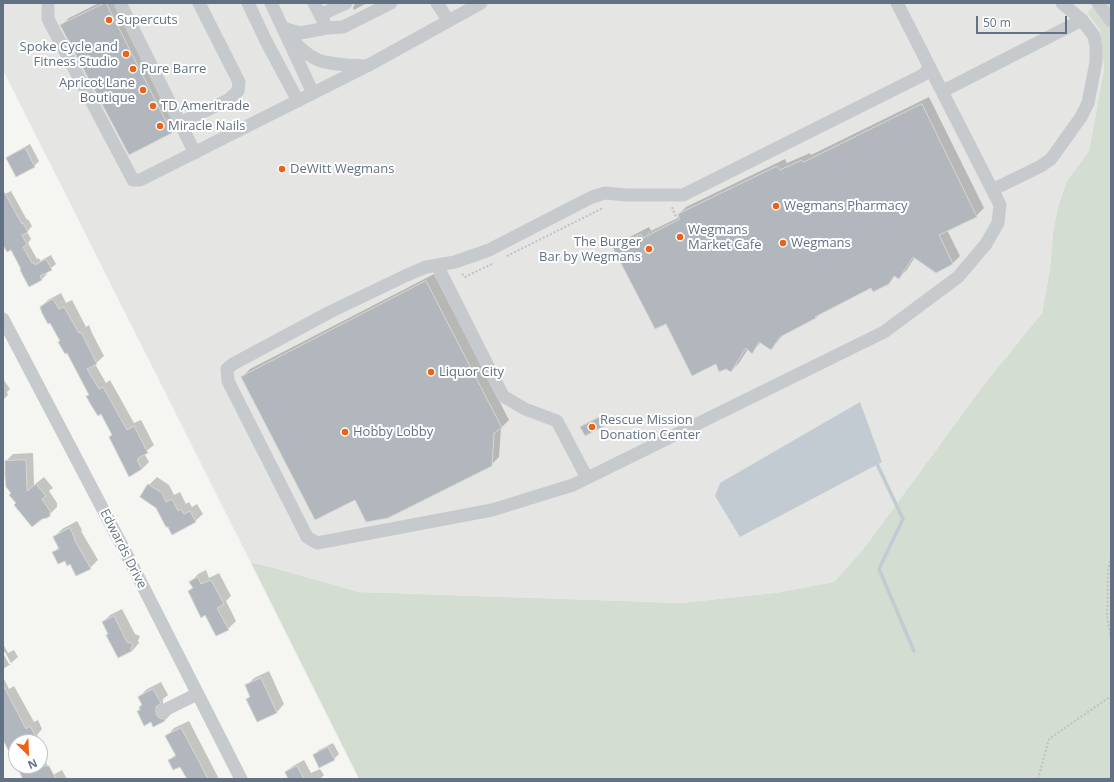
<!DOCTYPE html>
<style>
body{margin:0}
#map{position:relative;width:1114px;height:782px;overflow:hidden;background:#f5f5f1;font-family:"Open Sans",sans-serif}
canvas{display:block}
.frame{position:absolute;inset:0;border:4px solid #627184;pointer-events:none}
.north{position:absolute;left:8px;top:734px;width:40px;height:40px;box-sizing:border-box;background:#fff;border:1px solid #c0c6ce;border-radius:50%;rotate:156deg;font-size:11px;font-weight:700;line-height:16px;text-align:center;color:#627184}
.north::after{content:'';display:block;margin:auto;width:14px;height:18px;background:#f06116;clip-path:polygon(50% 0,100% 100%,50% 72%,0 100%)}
.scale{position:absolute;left:976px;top:16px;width:91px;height:18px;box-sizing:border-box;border:2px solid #627184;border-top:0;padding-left:5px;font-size:12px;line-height:14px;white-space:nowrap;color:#627184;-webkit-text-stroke:3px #fff;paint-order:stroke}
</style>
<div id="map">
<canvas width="1114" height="782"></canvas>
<div class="frame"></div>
<div class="north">N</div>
<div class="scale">50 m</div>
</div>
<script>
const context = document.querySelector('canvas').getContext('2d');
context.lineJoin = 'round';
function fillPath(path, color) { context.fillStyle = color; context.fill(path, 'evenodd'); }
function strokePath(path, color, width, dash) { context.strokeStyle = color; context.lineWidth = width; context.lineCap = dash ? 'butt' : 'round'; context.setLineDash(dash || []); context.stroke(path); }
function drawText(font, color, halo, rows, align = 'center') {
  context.font = font + ' "Open Sans",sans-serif'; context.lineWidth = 4; context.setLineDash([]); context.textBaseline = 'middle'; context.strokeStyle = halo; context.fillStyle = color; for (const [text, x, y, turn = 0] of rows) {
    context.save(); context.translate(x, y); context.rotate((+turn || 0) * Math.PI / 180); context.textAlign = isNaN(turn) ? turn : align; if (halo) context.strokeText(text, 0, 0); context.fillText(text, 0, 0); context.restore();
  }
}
const built = new Path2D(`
 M3,3H1095L1087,13L1100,30L1104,69L1089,151L1067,181L1058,207L1053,233L1050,269L1042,313L983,386L862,551L834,582L775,593L681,603L359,592L261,564L251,563L3,70Z`);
const green = new Path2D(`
 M1095,3H1111V779H359L251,563L260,564L359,592L681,603L775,593L834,582L862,551L983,386L1042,313L1050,269L1053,233L1058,207L1067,181L1089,151L1104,69L1100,30L1087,13Z`);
const water = new Path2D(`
 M860,402L882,462L740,537L715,496L720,483Z`);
const shadow = new Path2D(`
 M99,3H118L179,124L171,132L62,25L69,18Z
 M355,3H367L354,10L353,8Z
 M929,97L984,208L976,216L947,230L960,256L952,264L915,257L906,271L898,278L895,276L888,283L872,287L820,313L816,318L784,334L771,349L761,342L752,352L748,349L739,363L731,371L717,363L666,322L614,248L622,241L649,227L651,231L680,217L679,214L686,207L785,159L787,163L810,153L811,155Z
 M30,144L39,161L34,166L7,159L12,154Z
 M11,191L27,220L28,219L32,226L27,232L31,239L28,243L37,259L39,258L40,261L51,255L56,264L46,272L47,274L42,279L29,285L22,269L12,248L3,243V193L4,192L5,194Z
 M434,274L509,420L501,428L499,457L491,465L355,498L242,377L250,369Z
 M61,293L66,303L72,300L86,327L89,325L92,333L104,356L95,364L106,383L110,380L134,423L141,420L154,445L144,453L149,462L142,469L113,434L41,307L48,300Z
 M3,379L10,389L7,392L8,395L3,400Z
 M602,416L606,423L603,425L581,427Z
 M33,453L34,485L44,477L53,488L49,491L57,503V507L49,515L18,503L13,493L6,461L13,454Z
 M157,477L169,485L174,495L180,492L186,504L189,502L192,507L197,504L203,514L195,521L157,508L141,497L149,485Z
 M77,521L82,530L81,531L98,560L90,568L71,563L53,553L59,547L54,537L62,529Z
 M206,570L209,578L219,573L231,596L226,601L236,621L228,629L206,614L189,591L193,587L191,582L198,574Z
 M122,609L135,634L140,636L138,641L139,643L132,651L109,634L103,622L110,615Z
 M3,644L8,653L14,650L18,657L11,663L5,652L3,653L9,664H11L3,669Z
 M269,671L284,704L277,712L257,721L247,699L251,696L246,686L254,678Z
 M3,677L9,689L14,686L34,722L38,720L42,729L37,735L44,748L40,752L53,775L62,770L67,779H27L20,766H40V742H16V763L3,739Z
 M161,682L168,695L163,699V706L172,713L165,720L154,726L151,721L138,712L141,709L140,707L143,704L139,697L147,689Z
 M189,721L218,777L217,779H188L181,765L169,761L176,754L167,736L174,728Z
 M333,743L339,754L334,759L314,755L319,750Z
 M304,760L311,773L320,769L324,775L320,779H289L286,772L293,766Z`);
const stream = new Path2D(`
 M877,464L903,519L879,569L914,651`);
const building = new Path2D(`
 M105,3H106L172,133L129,155L60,25Z
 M922,104L977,217L939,235L953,264L936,273L913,257L899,279L894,276L889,284L873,292L871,288L815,317L816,318L780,337L771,350L759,342L752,354L746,348L731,372L726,369L719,372L716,364L692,376L666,324L655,329L613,248L641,234L643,238L680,219L678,214L777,166L780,170L802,160L803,162Z
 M25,148L35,167L16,177L6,158Z
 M3,190L22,224L23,223L28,232L22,235L27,245L23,247L32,263H34L35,265L46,259L52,270L40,276L42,280L29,287L20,270L21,269L11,250L7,252L3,245Z
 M426,281L502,428L494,433L492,466L388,518L366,522L355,500L315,520L241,377Z
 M53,299L59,309L64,307L79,333L81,332L97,364L87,369L99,389L103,387L127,430L134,426L148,453L138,458L139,459L137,460L142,469L129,477L109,437L112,435L101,414L98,416L91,405L86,396L89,395L67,353L65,354L58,342L60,341L50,323L48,324L42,313L40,307Z
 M600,417L604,426L585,436L580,427Z
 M26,460L27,491L36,484L46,496L42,499L50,511V516L47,518L42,519L32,527L14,505L16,503L9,495L11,493L6,487L5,477V461Z
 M148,484L162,493L166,502L172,499L178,511L181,509L184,514L190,511L196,522L172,535L168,527H166L156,508L140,497Z
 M70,528L75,539H74L91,569L76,576L70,564L67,566L65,561L58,564L52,552L59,549L53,537Z
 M198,577L201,584L211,580L224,604L217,608L229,630L216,636L205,615L201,618L188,591L193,588L189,582Z
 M114,616L127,642L133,644L131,649L132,651L118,658L106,635L108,634L102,622Z
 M261,678L277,713L257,722L246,699L250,697L245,685Z
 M3,685L26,729L30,726L36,737L26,742H16V765L3,740Z
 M153,689L161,703L156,707V714L159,718L164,719L165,721L153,727L151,722L144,726L137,711L140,710L139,707L142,705L138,697Z
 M181,728L196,756L208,779H187L180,767L173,770L168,760L176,756L165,736Z
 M328,747L335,760L319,768L313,755Z
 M17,766H49L56,779H23Z
 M297,766L304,779H288L285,772Z`);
const path = new Path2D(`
 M647,236L646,234L680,218L675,215L672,207
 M507,256L603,208
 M462,274L465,277L494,263
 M1111,557L1108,571L1107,618L1111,638
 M1038,779L1049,739L1111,696`);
const minor = new Path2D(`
 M48,3V19L133,180H140L367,66L481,3
 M120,3L180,123
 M248,3L266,41L298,101
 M271,3L313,93
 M314,3L327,28L343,27L391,3
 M437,3L448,20
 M897,3L1000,205L998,223L986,244L958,277L884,332L573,485L492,510L317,543L307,537L228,381L227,369L233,364L330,312L407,275L426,267L455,262L489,250L592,197L605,193L626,195H683L923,75L930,67
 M1098,3L1111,21
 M320,15L346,3
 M283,28L300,33L327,28
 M289,36C296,44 305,54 316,59C328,65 352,65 366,66
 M943,91L1082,20
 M195,153L180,123L228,100L238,91L239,82L199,3
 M992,190L1041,166L1051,159L1081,117L1088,103L1096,62V47L1094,36L1082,20L1062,3
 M437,265L503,396L525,409L557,421L587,478
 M3,319L129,559L241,779
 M163,711L197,694`);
const markers = [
 [109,20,4,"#f06116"],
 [126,54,4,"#f06116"],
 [133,69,4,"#f06116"],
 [143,90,4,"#f06116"],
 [153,106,4,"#f06116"],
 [160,126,4,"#f06116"],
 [282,169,4,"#f06116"],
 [776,206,4,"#f06116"],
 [680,237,4,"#f06116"],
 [783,243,4,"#f06116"],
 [649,249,4,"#f06116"],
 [431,372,4,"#f06116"],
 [592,427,4,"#f06116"],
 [345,432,4,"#f06116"]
];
const poiNames = [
 ["Supercuts",117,20],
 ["Spoke Cycle and",118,47,"right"],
 ["Fitness Studio",118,62,"right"],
 ["Pure Barre",141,69],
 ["Apricot Lane",135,83,"right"],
 ["Boutique",135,98,"right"],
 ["TD Ameritrade",161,106],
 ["Miracle Nails",168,126],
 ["DeWitt Wegmans",290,169],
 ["Wegmans Pharmacy",784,206],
 ["Wegmans",688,230],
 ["Market Cafe",688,245],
 ["The Burger",641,242,"right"],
 ["Bar by Wegmans",641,257,"right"],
 ["Wegmans",791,243],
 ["Liquor City",439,372],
 ["Rescue Mission",600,420],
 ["Donation Center",600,435],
 ["Hobby Lobby",353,432]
];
const streetNames = [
 ["Edwards Drive",123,549,63]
];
fillPath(built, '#e5e6e4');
fillPath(green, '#d4ddd1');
fillPath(water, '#c2cbd1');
fillPath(shadow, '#0003');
strokePath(stream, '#c2cbd1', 3.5);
fillPath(building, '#b1b7bd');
strokePath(building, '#d6d6d4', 1);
strokePath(path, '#c0c1c3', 2, [2, 2]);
strokePath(minor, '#c7cacd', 13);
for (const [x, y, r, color] of markers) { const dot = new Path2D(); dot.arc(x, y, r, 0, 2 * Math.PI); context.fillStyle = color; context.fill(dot); strokePath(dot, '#fff', 1.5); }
drawText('13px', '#627184', '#fff', poiNames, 'left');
drawText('13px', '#627184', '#fff', streetNames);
</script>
